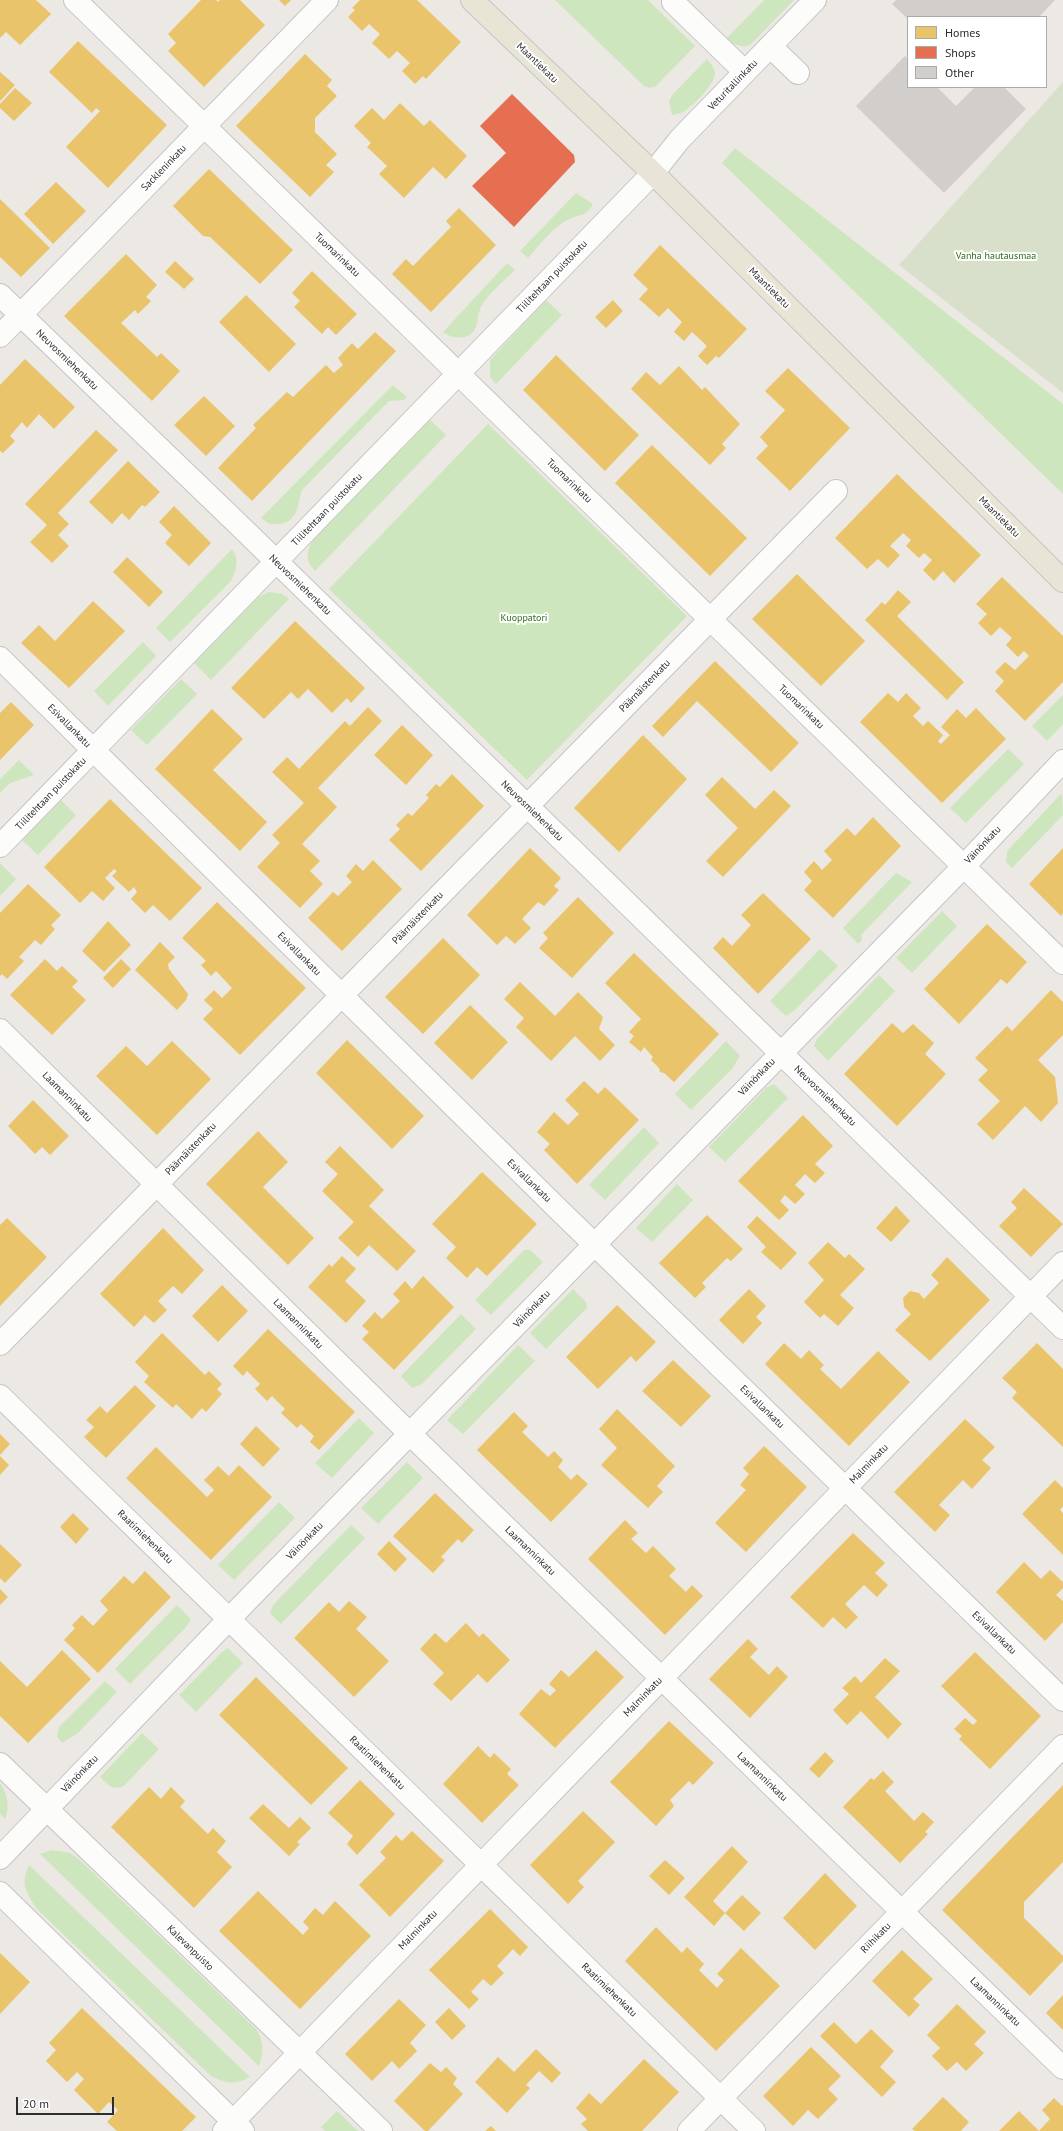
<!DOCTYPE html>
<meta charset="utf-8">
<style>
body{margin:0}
#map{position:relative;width:1063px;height:2131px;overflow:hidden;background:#ece8e4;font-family:"PT Sans",sans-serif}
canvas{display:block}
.legend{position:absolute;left:907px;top:16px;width:140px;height:72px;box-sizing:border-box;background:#fff;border:1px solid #ababab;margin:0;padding:5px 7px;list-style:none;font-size:12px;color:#2e2e2e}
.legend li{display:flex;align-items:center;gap:8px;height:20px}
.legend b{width:20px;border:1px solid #ababab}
.scale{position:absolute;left:16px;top:2097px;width:98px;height:18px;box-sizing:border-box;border:2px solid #2e2e2e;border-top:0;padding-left:5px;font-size:12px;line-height:14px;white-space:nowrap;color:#2e2e2e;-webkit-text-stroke:3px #fff;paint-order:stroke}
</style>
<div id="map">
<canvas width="1063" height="2131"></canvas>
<ul class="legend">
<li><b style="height:11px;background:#e9c46a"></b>Homes</li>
<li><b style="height:11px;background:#e76f51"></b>Shops</li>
<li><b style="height:11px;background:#d1cecb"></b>Other</li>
</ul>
<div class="scale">20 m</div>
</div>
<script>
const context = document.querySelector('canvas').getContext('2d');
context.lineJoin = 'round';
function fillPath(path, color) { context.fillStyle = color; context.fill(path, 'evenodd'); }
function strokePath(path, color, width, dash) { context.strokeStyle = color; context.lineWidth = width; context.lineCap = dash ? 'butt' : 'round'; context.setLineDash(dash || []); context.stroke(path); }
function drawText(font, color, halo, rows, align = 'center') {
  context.font = font + ' "PT Sans",sans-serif'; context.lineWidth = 4; context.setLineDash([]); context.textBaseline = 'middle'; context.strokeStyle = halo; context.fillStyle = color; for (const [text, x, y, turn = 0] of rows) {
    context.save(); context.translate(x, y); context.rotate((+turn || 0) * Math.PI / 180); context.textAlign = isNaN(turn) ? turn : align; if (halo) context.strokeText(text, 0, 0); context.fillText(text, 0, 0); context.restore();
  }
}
const green = new Path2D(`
 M555,0H648L695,46L656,86L650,88L644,86Z
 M764,0H794L751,44L745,47L733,44L727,38Z
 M707,59C710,63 714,67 715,73C715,84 691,109 681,113C678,114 675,114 672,115L669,101L673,94Z
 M735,148L1063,404V494L722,163Z
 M576,193L593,204C587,216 581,214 570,219C554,225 540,245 528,258L520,251Z
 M507,263L515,270C504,281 490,292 482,305C477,313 479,322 475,329C468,341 452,339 443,332Z
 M546,300L562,315L496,384L490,377V360Z
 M393,385L407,397L404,400L389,401L302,490L296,513L290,520L282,524H270L261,518Z
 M430,420L446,435L315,571C305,560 306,552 313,540Z
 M488,424L687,616L527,780L329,589Z
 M232,549C240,560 236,569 231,581L170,642L156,628Z
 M269,592L282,594L289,599L211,680L194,663L258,597Z
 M143,642L156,656L108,706L94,691Z
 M181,679L197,694L147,745L131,730Z
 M1063,695V724L1047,741L1032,726Z
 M1008,749L1024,764L966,823L950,808Z
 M19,760L34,775L10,783L0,793V779Z
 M1062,793L1063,815L1012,868L1006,862L1007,851Z
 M61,800L76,815L38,855L22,840Z
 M0,863L16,879L0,896Z
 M896,873L912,882L861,935L862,940L858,944L843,928Z
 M942,911L957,926L912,973L896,958Z
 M820,949L838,966L796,1009L786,1016L770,1001Z
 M879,975L895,991L828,1061L814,1046L817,1039Z
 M726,1041L740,1056L732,1069L691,1110L675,1094Z
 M774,1084L788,1098L725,1162L709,1147L766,1088Z
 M644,1127L659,1143L605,1200L589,1185Z
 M677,1184L693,1200L652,1242L636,1228Z
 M524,1250H530L543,1262L491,1315L475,1300Z
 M573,1289L586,1302L587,1308L546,1349L530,1333Z
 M461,1314L476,1329L422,1384L412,1388L401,1376Z
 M518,1345L535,1361L463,1434L447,1420Z
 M359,1418L374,1433L332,1478L315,1463Z
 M407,1462L423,1478L378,1524L361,1508Z
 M279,1502L295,1518L234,1580L218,1565Z
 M351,1525L365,1538L281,1624L270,1613L273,1605Z
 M177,1605L191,1619L187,1626L130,1684L115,1669Z
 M228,1648L243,1663L196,1712L179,1695L221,1653Z
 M105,1681L117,1692L78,1733L62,1743L57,1737L59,1727Z
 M142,1733L159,1749L124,1786C113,1791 108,1785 100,1777Z
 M0,1783C8,1795 10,1805 5,1819L0,1813Z
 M52,1850L70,1853L80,1860L256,2029C264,2042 264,2051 259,2066L40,1854Z
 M29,1865L250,2077C234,2085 227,2084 211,2076L38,1910C26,1893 20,1884 29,1865Z
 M337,2111L358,2131H325L321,2127Z`);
const cemetery = new Path2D(`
 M1063,82V393L899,265Z`);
const homes = new Path2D(`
 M0,0H36L51,14L20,45L6,32L0,38Z
 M201,0H216L218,2L220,0H240L265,25L204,87L168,51L176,43L168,34Z
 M279,0H291L285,6Z
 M360,0H417L461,42L426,79L423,76L415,84L402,71L410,63L397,51L389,59L372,43L380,34L369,24L362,31L348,17L355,10L352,8Z
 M78,41L167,125L108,188L66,147L100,111L96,108L92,113L49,72Z
 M305,54L332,80L327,86L337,96L315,118V132L337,154L326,165L334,172L310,197L236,126Z
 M0,72L15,85L0,101Z
 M15,88L32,103L14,121L0,108V104Z
 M400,103L424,126L430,120L467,156L446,179L433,167L404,198L379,174L387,166L367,147L371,143L354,126L372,108L384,120Z
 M209,169L293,250L260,284L210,237L203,236L173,206Z
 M56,182L86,211L53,244L24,214Z
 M0,199L50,248L21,277L0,257Z
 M459,208L496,245L431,312L392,274L406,259L413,266L451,227L446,221Z
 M660,245L747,329L719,358L716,356L707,365L698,356L707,346L692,332L684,341L674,332L682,322L668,308L659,317L639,299L648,289L633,275Z
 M126,254L157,285L146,297L151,301L138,314L135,310L121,323L157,357L161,353L180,371L152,401L64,316Z
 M175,261L194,279L184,289L165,272Z
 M312,271L357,314L336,335L328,327L322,334L294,307L300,301L292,293Z
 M246,295L296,344L269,372L219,322Z
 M613,300L623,311L606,328L595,317Z
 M375,332L396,351L252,501L218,468L256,428L253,425L287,392L293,397L326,365L334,373L343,365L338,358L352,343L358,349Z
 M556,355L639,435L605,471L523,390Z
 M25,359L75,407L54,429L39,414L27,428L22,422L10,436L15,441L3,453L0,451V385Z
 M679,366L702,390L705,387L740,424L722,444L726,448L710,465L631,389L646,372L660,385Z
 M788,368L850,428L790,491L756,458L768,446L760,437L785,410L765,391Z
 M204,396L235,426L206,456L174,425Z
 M96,430L118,450L58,513L69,524L58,535L69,546L52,563L30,542L47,525L25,504Z
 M652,445L747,538L710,576L615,483Z
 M128,461L160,492L145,507L142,505L129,520L122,513L112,524L89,502Z
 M897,474L981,555L954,583L943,571L934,581L923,570L932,560L924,553L919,558L906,546L911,540L903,533L890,546L900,555L888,568L878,559L867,569L835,538Z
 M174,506L211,543L189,566L165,543L172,535L159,522Z
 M127,557L163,592L149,607L113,572Z
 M797,574L865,641L821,686L752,619Z
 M1002,577L1063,636V682L1025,721L995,691L1004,681L995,672L1005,662L1015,670L1029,656L1024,651L1018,657L1006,645L1012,638L1000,627L991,636L978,623L987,614L976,604Z
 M898,590L911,602L897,616L964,682L947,700L865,620L882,602L885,605Z
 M93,601L125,631L69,688L21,643L39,625L55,641Z
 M295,621L365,688L351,703L347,698L332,713L308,689L298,699L291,692L264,719L231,688Z
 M715,661L799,743L771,772L697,701L663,737L652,726Z
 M888,693L898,702L906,693L921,708L913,716L923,726L928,721L943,735L938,741L941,744L950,735L941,727L957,709L966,718L976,708L1006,739L942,803L860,722Z
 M11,702L34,725L0,760V713Z
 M368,707L382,721L318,788L337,807L302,844L320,861L310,871L323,884L300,908L257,867L280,843L272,835L304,803L272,772L287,757L299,769L345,721L350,726Z
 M212,709L243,739L213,770L267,822L240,851L155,769Z
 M402,725L433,755L406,785L374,755Z
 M643,735L687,779L619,852L574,808Z
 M452,774L484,806L421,871L389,840L400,829L396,825L408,813L412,816L429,798L426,795L436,784L440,787Z
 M722,777L755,809L774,790L791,806L723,877L706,861L738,828L705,795Z
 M110,799L202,888L170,921L153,905L145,913L131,899L137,892L134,887L129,892L112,876L117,871L114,869L105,878L115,888L103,901L92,891L80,903L44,867Z
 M873,817L901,846L833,918L804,890L812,881L804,872L814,861L822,870L832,860L824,851L847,828L855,836Z
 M530,848L561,878L554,886L559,890L544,906L538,902L522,919L531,928L515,944L506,936L497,945L467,915Z
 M1063,848V913L1061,916L1029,884Z
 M373,860L402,889L342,951L308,918L333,892L338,896L352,882L346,876L356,864L363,871Z
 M28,884L61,915L51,925L55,929L41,945L35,940L19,957L24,961L7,979L2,974L0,976V913Z
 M763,893L811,939L758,994L713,948L723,937L732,946L751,925L741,915Z
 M578,897L614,933L572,978L539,948L548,938L543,933Z
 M217,902L306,988L240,1055L203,1019L213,1009L204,1000L214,990L222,998L232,988L216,971L211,976L201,965L206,961L182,938Z
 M108,921L131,945L104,972L82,951Z
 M987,924L1027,962L1007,984L1001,979L959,1024L924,989Z
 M443,938L480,975L423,1034L385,997Z
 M160,942L175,957L168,964L169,969L188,994L186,1000L177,1010L135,970Z
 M634,953L719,1034L674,1082L664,1073L660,1072L659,1068L651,1060L653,1057L644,1047L641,1052L629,1042L634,1036L629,1032L641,1019L605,983Z
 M45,959L57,971L62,966L78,981L72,987L86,1000L52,1035L10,995Z
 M121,959L131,969L113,988L103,978Z
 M520,982L555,1016L578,992L603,1017L599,1029L615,1045L600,1061L575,1036L551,1061L516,1027L524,1018L504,999Z
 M1051,990L1063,1002V1035L1038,1060L1055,1077L1058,1103L1041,1122L1025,1106L993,1140L977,1124L1000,1101L978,1080L988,1070L975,1058L1007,1026L1012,1031Z
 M470,1005L508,1042L472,1080L434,1043Z
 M892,1023L903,1033L913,1024L934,1043L925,1054L946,1074L897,1126L844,1074Z
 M347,1040L424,1116L392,1149L316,1073Z
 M172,1041L211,1079L157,1135L96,1076L126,1046L147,1066Z
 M584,1081L598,1094L605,1087L639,1120L577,1184L544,1150L550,1144L537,1132L554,1112L568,1125L579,1114L565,1100Z
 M33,1100L69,1136L50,1155L42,1147L35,1154L8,1126Z
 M803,1115L833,1146L815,1164L825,1173L815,1183L805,1174L795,1185L805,1194L795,1204L785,1195L780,1201L789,1210L779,1220L738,1181Z
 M258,1131L288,1162L263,1187L314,1238L288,1265L206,1184Z
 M340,1146L384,1190L369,1206L416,1251L397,1271L369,1245L358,1257L338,1238L354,1222L322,1191L338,1174L325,1162Z
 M482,1172L537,1224L487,1276L477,1267L467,1278L446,1258L456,1247L432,1224Z
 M1024,1188L1063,1224L1031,1257L999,1226L1017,1208L1011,1202Z
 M896,1206L910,1221L891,1242L876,1228Z
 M707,1215L743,1249L731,1261L727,1258L702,1283L706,1287L695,1298L659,1263Z
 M757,1216L797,1253L781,1270L761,1252L766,1247L747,1227Z
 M7,1218L47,1257L0,1306V1225Z
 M163,1228L204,1270L182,1294L173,1286L158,1301L167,1310L154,1323L145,1315L134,1327L100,1294Z
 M828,1242L845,1258L849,1254L865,1269L840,1295L854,1308L838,1326L824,1314L820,1318L804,1302L824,1280L808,1263Z
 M342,1256L356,1269L345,1281L366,1301L346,1323L308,1287L329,1264L332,1267Z
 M947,1257L990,1300L930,1361L895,1330L911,1314L904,1307L903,1298L910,1291L919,1293L924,1299L939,1283L931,1275Z
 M423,1276L454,1307L394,1370L362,1339L369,1332L362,1326L375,1312L382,1319L400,1301L393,1294L405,1281L412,1289Z
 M222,1285L248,1311L218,1342L192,1316Z
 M749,1289L766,1306L756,1317L762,1323L743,1344L719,1320Z
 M617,1305L656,1342L636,1362L631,1356L598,1389L566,1357Z
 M268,1329L355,1412L319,1450L310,1442L314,1436L301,1424L297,1428L281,1413L285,1409L272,1396L267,1401L255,1389L260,1384L247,1371L243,1376L233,1366Z
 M162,1333L205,1375L209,1371L222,1384L217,1389L222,1394L206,1412L202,1408L192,1419L176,1404L173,1408L144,1382L149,1376L135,1362Z
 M784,1343L801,1359L809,1350L824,1365L820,1369L841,1389L878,1351L910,1382L849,1446L765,1364Z
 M1037,1343L1063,1369V1447L1012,1398L1017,1392L1002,1378Z
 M673,1360L711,1396L681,1427L642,1391Z
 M135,1385L156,1406L106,1458L84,1437L94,1427L86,1420L100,1406L107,1413Z
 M617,1409L675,1466L657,1486L663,1492L648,1508L601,1465L617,1448L599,1429Z
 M514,1412L528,1426L522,1432L548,1457L554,1451L563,1460L558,1467L571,1480L577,1474L588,1484L551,1522L477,1450Z
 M965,1419L995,1447L982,1460L991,1468L972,1489L963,1480L939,1505L950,1515L935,1532L894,1492Z
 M256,1426L280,1449L263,1467L240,1444Z
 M0,1434L10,1444L0,1455Z
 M764,1446L807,1487L746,1552L715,1523L746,1490L740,1485L749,1474L743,1468Z
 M156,1447L207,1497L214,1490L204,1480L218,1466L229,1476L239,1465L272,1497L211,1560L126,1478Z
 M0,1456L9,1465L0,1475Z
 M1055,1480L1063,1488V1506L1060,1510L1063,1513V1555L1022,1514Z
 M435,1493L474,1530L462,1543L458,1539L441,1557L445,1560L433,1573L393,1536Z
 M73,1513L89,1529L76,1544L60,1527Z
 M625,1520L638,1533L631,1539L646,1553L653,1546L676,1569L669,1576L686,1592L692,1585L703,1596L665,1635L588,1559Z
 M853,1533L885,1563L875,1573L888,1585L877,1597L864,1585L845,1604L858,1617L846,1629L833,1617L823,1628L790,1597Z
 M389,1541L407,1559L395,1572L377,1554Z
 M0,1544L22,1565L5,1583L0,1578Z
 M1024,1562L1041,1579L1050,1570L1063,1582V1588L1056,1595L1063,1601V1622L1045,1641L996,1592Z
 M145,1571L171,1597L98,1673L64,1640L75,1628L72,1625L82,1615L93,1626L108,1610L100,1601L124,1576L133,1584Z
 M0,1589L8,1597L0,1605Z
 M349,1601L367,1617L356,1629L389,1661L354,1697L294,1638L329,1602L339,1612Z
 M466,1623L479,1637L483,1633L510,1660L487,1683L478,1674L451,1701L433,1684L444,1673L420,1649L435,1633L446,1643Z
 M748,1639L758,1649L750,1657L769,1675L777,1666L788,1677L750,1718L709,1679Z
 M62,1650L91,1679L28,1743L0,1716V1661L27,1687Z
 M596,1650L624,1677L555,1748L519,1714L541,1689L550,1696L556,1690L549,1684L561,1670L569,1677Z
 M975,1652L1041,1716L990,1769L959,1739L962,1736L954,1729L965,1718L973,1725L977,1721L941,1686Z
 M885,1658L900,1671L875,1697L902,1724L888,1739L861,1711L847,1725L833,1710L849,1694L842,1688L855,1676L861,1683Z
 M256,1677L348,1768L311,1805L219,1715Z
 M669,1721L714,1763L693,1785L689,1781L670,1800L674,1806L656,1826L610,1782Z
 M478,1746L490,1758L494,1753L511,1769L507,1774L519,1785L482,1823L443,1784Z
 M825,1752L834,1761L819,1778L809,1769Z
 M883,1771L894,1782L885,1791L914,1821L923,1812L934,1822L925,1832L928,1834L900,1863L843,1807L871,1778L874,1780Z
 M360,1780L395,1814L357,1855L347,1844L353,1836L328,1813Z
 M1063,1785V1862L1024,1902V1918L1063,1956V1961L1030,1996L942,1910Z
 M149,1787L161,1799L171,1787L185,1801L180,1807L208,1834L213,1828L226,1841L217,1852L232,1867L194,1908L111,1827Z
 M263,1804L289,1828L300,1817L311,1828L297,1842L300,1844L289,1856L249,1818Z
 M583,1811L615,1842L578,1881L584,1887L568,1904L530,1865Z
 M412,1831L444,1861L390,1917L359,1885L386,1858L380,1852L396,1835L402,1841Z
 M732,1846L748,1862L713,1901L725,1913L714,1926L684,1897Z
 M665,1860L685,1878L669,1895L649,1876Z
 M825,1873L857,1906L815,1950L783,1918Z
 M258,1891L303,1935L309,1928L303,1922L315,1908L323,1915L335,1901L371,1936L300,2009L219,1931Z
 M742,1895L761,1913L744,1931L725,1913Z
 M490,1909L528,1947L520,1956L513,1949L497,1966L504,1973L491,1986L483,1979L471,1992L479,1999L469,2009L429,1970Z
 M656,1927L682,1953L687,1947L704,1964L699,1970L717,1988L724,1980L717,1974L741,1948L780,1986L716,2051L625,1961Z
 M902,1950L933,1979L913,1999L920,2005L909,2017L872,1981Z
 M0,1953L30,1982L0,2014Z
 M1063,1995V2030L1046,2013Z
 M399,1999L426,2025L410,2043L417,2051L399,2069L392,2061L372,2081L345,2054Z
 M957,2004L986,2032L974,2044L984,2053L966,2071L957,2062L947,2071L932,2056L940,2048L927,2035Z
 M82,2008L196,2117L182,2131H117L107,2122L118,2110L109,2102L98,2114L74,2090L84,2079L77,2072L67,2082L46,2061L56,2050L49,2043Z
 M449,2008L466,2026L452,2040L435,2022Z
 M834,2022L856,2044L871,2029L894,2051L880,2067L896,2082L882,2097L820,2036Z
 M811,2047L841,2076L828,2089L838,2099L818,2119L808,2110L793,2126L763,2096Z
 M536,2049L561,2073L552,2083L539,2071L526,2085L530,2088L507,2113L475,2082L498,2057L514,2072Z
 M644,2059L679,2092L642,2131H588L581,2124L587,2119L576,2108L589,2093L601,2104Z
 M430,2063L441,2072L446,2067L457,2078L453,2084L463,2094L428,2131H425L394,2101Z
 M943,2097L969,2122L961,2131H915L912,2129Z
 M1054,2098L1062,2106L1063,2105V2131H999L1019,2111L1039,2131L1050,2119L1042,2110Z
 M491,2126L496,2131H485Z`);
const shops = new Path2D(`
 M512,94L574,155L575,162L514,227L472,186L506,153L480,126Z`);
const building = new Path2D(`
 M896,0H1055L1039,17H908V19L892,4Z
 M905,56L908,59V87H937L956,106L975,87H1004L1026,109L944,193L856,106Z`);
const minor = new Path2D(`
 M75,0L1063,963
 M673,2L745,72
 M770,46L798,73
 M0,295L240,526L1063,1328
 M0,336L327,0
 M0,658L558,1209L1063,1700
 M0,846L653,173L680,139L815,0
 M0,1030L410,1434L1063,2068
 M0,1344L836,491
 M0,1396L754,2131
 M0,1764L381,2131
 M0,1858L229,1619L964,866L1063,761
 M0,1893L243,2131
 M224,2131L1063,1263
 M689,2131L1063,1746`);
const major = new Path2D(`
 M472,0L653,173L1063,581`);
const streetNames = [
 ["Maantiekatu",537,63,44],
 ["Veturitallinkatu",733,85,-46],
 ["Sackleninkatu",164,168,-46],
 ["Tuomarinkatu",337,255,44],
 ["Tiilitehtaan puistokatu",552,277,-46],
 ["Maantiekatu",769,288,45],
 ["Neuvosmiehenkatu",67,360,44],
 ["Tuomarinkatu",569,481,44],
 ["Tiilitehtaan puistokatu",327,510,-46],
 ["Maantiekatu",999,517,45],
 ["Neuvosmiehenkatu",300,585,44],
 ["Päärnäistenkatu",645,686,-46],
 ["Tuomarinkatu",801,707,44],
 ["Esivallankatu",69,726,45],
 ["Tiilitehtaan puistokatu",51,794,-46],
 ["Neuvosmiehenkatu",532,811,44],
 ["Väinönkatu",983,845,-47],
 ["Päärnäistenkatu",418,918,-46],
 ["Esivallankatu",299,954,45],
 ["Väinönkatu",757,1077,-46],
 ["Neuvosmiehenkatu",825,1096,44],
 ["Laamanninkatu",67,1097,45],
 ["Päärnäistenkatu",191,1149,-46],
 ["Esivallankatu",529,1181,44],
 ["Väinönkatu",532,1309,-46],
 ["Laamanninkatu",298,1324,45],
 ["Esivallankatu",762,1407,44],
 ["Malminkatu",869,1464,-46],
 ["Raatimiehenkatu",145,1537,44],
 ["Väinönkatu",305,1541,-46],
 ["Laamanninkatu",530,1551,44],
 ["Esivallankatu",994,1633,44],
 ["Malminkatu",643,1697,-46],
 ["Raatimiehenkatu",377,1763,44],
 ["Väinönkatu",80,1774,-46],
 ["Laamanninkatu",762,1777,44],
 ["Malminkatu",418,1930,-46],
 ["Riihikatu",876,1938,-46],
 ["Kalevanpuisto",190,1948,44],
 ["Raatimiehenkatu",609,1990,44],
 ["Laamanninkatu",995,2002,44]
];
const parkNames = [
 ["Vanha hautausmaa",996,256],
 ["Kuoppatori",524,618]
];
fillPath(green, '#cee6be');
fillPath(cemetery, '#d8e0cc');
fillPath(homes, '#e9c46a');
fillPath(shops, '#e76f51');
fillPath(building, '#d1cecb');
strokePath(minor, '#c5c4c5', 24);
strokePath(major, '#c6c5c4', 24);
strokePath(minor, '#fcfcfb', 22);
strokePath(major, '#e8e4d6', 22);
drawText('10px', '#2e2e2e', '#fff', streetNames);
drawText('10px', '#2c6e1b', '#fff', parkNames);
</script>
